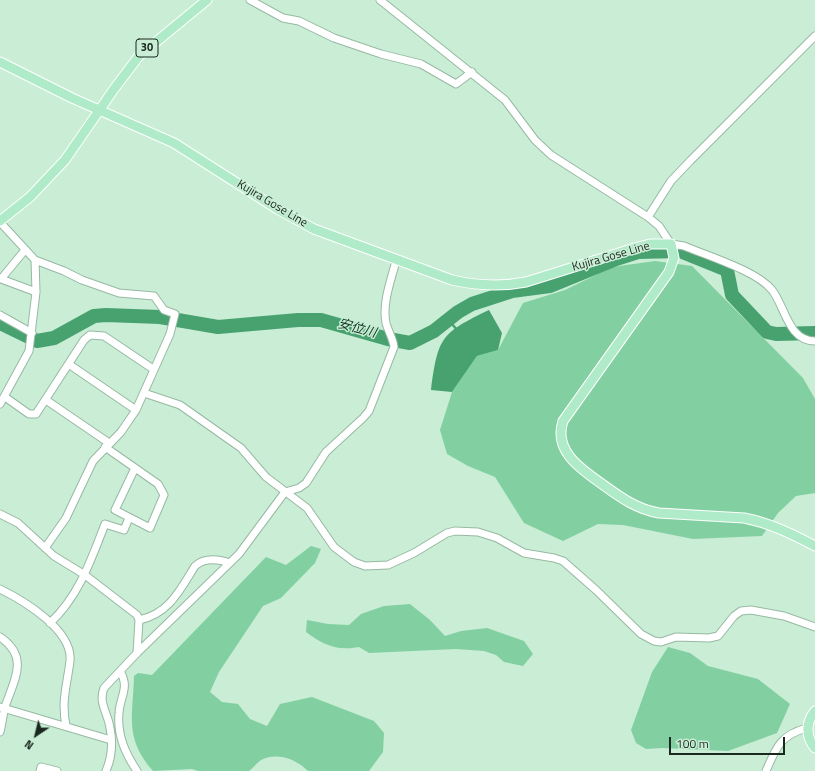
<!DOCTYPE html>
<meta charset="utf-8">
<style>
body{margin:0}
#map{position:relative;width:815px;height:771px;overflow:hidden;background:#c9edd5;font-family:"Titillium Web",sans-serif}
canvas{display:block}
.north{position:absolute;left:16px;top:715px;width:40px;height:40px;-webkit-text-stroke:3px #c9edd5;paint-order:stroke;rotate:215deg;font-size:11px;font-weight:700;line-height:16px;text-align:center;color:#1a281f}
.north::after{content:'';display:block;margin:auto;width:14px;height:18px;background:#1a281f;clip-path:polygon(50% 0,100% 100%,50% 72%,0 100%)}
.scale{position:absolute;left:669px;top:737px;width:116px;height:18px;box-sizing:border-box;border:2px solid #1a281f;border-top:0;padding-left:5px;font-size:12px;line-height:14px;white-space:nowrap;color:#1a281f;-webkit-text-stroke:3px #c9edd5;paint-order:stroke}
</style>
<div id="map">
<canvas width="815" height="771"></canvas>
<div class="north">N</div>
<div class="scale">100 m</div>
</div>
<script>
const context = document.querySelector('canvas').getContext('2d');
context.lineJoin = 'round';
function fillPath(path, color) { context.fillStyle = color; context.fill(path, 'evenodd'); }
function strokePath(path, color, width, dash) { context.strokeStyle = color; context.lineWidth = width; context.lineCap = dash ? 'butt' : 'round'; context.setLineDash(dash || []); context.stroke(path); }
function drawText(font, color, halo, rows, align = 'center') {
  context.font = font + ' "Titillium Web","Noto Sans JP",sans-serif'; context.lineWidth = 3; context.setLineDash([]); context.textBaseline = 'middle'; context.strokeStyle = halo; context.fillStyle = color; for (const [text, x, y, turn = 0] of rows) {
    context.save(); context.translate(x, y); context.rotate((+turn || 0) * Math.PI / 180); context.textAlign = isNaN(turn) ? turn : align; if (halo) context.strokeText(text, 0, 0); context.fillText(text, 0, 0); context.restore();
  }
}
const green = new Path2D(`
 M655,261L692,266L803,378L815,399V493L796,496L778,513L762,536L693,539L623,525L598,524L563,541L524,523L495,477L468,466L447,454L440,430L452,392L477,356L498,350L523,303L565,290L612,267Z
 M311,546L321,549L315,563L281,598L263,606L219,672L210,692L222,702L238,704L250,719L267,726L280,704L312,697L374,721L384,733L383,752L369,771H308C296,759 277,752 261,760C257,763 253,768 249,771H198L192,769L153,771C124,738 133,716 134,676L138,673L152,675L266,557L286,565Z
 M410,604L430,620L445,636L461,631L487,628L524,641L533,654L523,666L504,662L496,655L484,651L456,649L369,653L359,647C336,651 324,645 306,632L307,620L328,624L349,625L361,614L384,606Z
 M668,647L690,653L708,666L758,679L790,704L777,733L728,751L662,748L646,749L636,743L631,730L652,672Z`);
const water = new Path2D(`
 M489,310L502,333L498,350L477,356L452,392L431,390C438,337 441,333 489,310Z`);
const stream = new Path2D(`
 M448,319L457,330`);
const river = new Path2D(`
 M0,323L37,341L54,338L94,316L106,315L160,317L218,327L298,320H321L388,339L410,343L434,331L458,312L472,304L512,291L550,286L616,259L638,252L680,251L727,270L732,295L767,332L776,334L815,333`);
const minor = new Path2D(`
 M250,0L283,18L299,21L334,38L381,54L421,64L456,84L472,72
 M380,0L505,100L535,140L551,155L648,217L659,226L671,244L684,246C708,256 757,271 772,290C785,306 788,341 815,341
 M648,217L671,181L690,161L815,36
 M0,222L35,260L64,271L82,280L119,293L154,296L164,310L175,314L170,334L136,410L121,432L93,461L66,518L45,548
 M25,250L1,279L36,292
 M0,315L32,333
 M70,365L136,410
 M144,393L180,405L241,448L266,477L307,508L334,547L354,562L365,566L388,565L414,553L447,533L455,531L478,532L497,538L524,553L554,558L563,561L596,590L641,634L654,641L661,642L676,637L709,638L718,636L734,616L741,611L751,610L784,616L815,627
 M5,397L29,414H36L84,340L90,335L104,336L153,369
 M46,400L109,443
 M0,404L29,351L36,292L35,260
 M105,447L158,484L164,495L150,528L115,510L135,468
 M0,514L18,523L54,556L85,575L137,615L139,620L137,653
 M0,589C24,601 73,630 70,661C67,685 61,701 66,726
 M139,620C169,614 180,590 195,566C205,557 218,559 230,563
 M50,623C79,596 91,560 105,524L124,530L129,518
 M0,637C30,657 14,680 5,707C3,715 2,724 0,732
 M120,671C130,688 120,696 119,713C117,735 125,753 137,771
 M0,707L111,740
 M40,771L41,767L57,771
 M106,771C112,757 113,743 110,728C108,713 98,703 104,688L137,653L239,554L285,492L299,488L306,483L326,452L363,418L369,411L394,347C393,338 388,331 386,323C382,303 391,280 396,261
 M766,771C776,748 780,735 807,728`);
const major = new Path2D(`
 M0,62L72,98L174,143L279,210L314,229L452,280C478,286 500,287 526,282L638,247L650,244H671L674,258L669,272L563,421C553,451 581,469 602,484C620,497 636,509 659,513L744,518C770,523 792,534 815,546
 M0,221L30,197L65,160L114,89L139,56L207,0
 M815,711C806,722 805,736 815,748`);
const shields = [
 [147,48,22]
];
const shieldNames = [
 ["30",147,48]
];
const streetNames = [
 ["Kujira Gose Line",272,204,31],
 ["Kujira Gose Line",611,257,-16]
];
const waterNames = [
 ["安位川",357,329,15]
];
fillPath(green, '#82d0a1');
fillPath(water, '#47a270');
strokePath(stream, '#47a270', 2.5);
strokePath(river, '#47a270', 14);
strokePath(minor, '#97b9a3', 9);
strokePath(major, '#fff', 11);
strokePath(minor, '#fff', 7);
strokePath(major, '#afebc8', 9);
for (const [x, y, w] of shields) { const box = new Path2D(); box.roundRect(x - w / 2, y - 9, w, 18, 3); context.fillStyle = '#c9edd5'; context.fill(box); strokePath(box, '#1a281f', 1); }
drawText('bold 11px', '#1a281f', null, shieldNames);
drawText('12px', '#1a281f', '#c9edd5', streetNames);
drawText('italic 13px', '#0c341f', '#c9edd5', waterNames);
</script>
